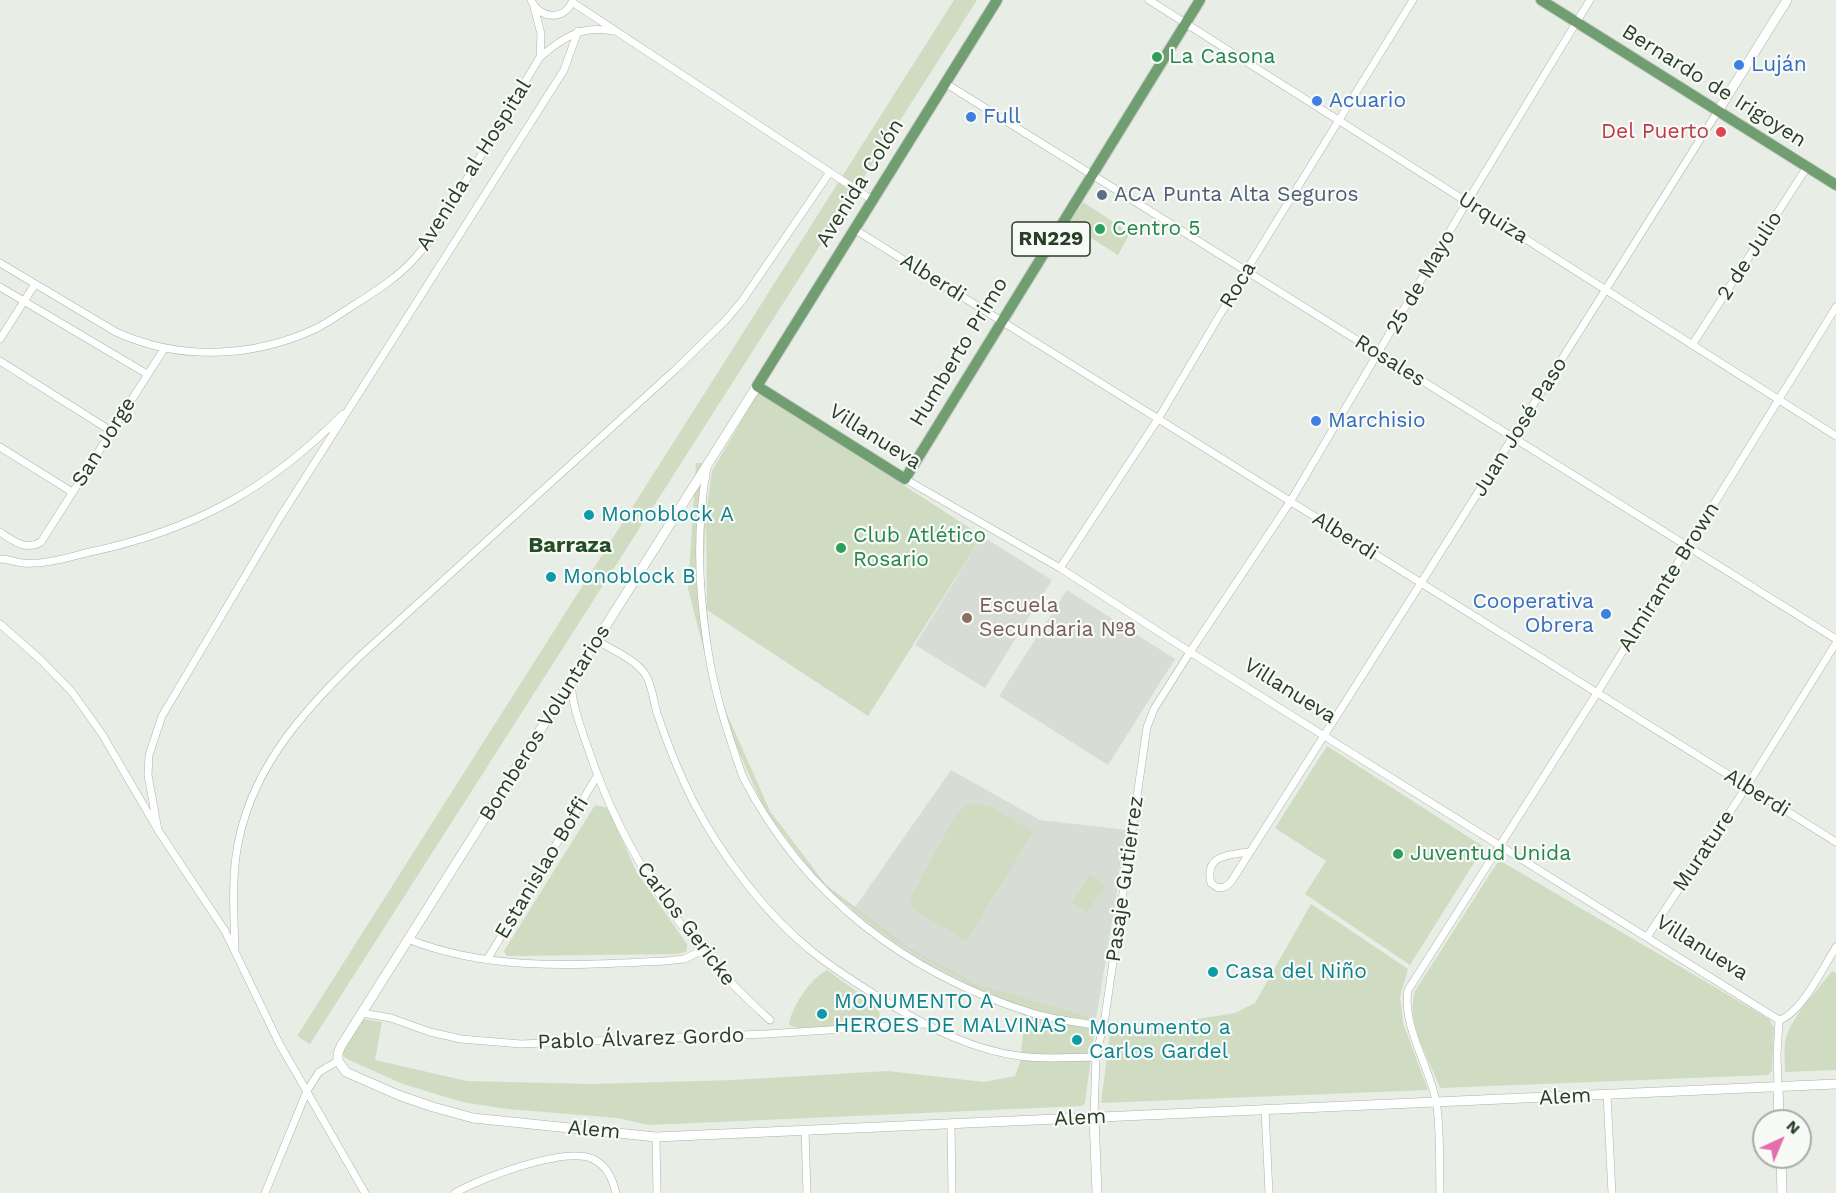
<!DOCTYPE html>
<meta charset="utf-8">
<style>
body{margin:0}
#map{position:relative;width:1836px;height:1193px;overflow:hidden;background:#e8ede6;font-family:"Work Sans",sans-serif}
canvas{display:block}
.north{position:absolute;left:1752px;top:1109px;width:60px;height:60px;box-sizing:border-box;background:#f8faf7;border:2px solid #a5afa4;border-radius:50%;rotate:44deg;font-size:16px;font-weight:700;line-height:24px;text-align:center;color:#283e27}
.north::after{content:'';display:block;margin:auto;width:21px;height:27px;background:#e46ead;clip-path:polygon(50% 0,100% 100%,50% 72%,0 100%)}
</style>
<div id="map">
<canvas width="1836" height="1193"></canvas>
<div class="north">N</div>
</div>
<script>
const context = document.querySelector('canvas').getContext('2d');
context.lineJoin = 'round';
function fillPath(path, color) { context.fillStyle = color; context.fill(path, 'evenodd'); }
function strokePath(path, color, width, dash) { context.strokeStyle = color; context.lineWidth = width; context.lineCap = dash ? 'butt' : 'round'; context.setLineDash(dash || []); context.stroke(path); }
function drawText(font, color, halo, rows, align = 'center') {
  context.font = font + ' "Work Sans",sans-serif'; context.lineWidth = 4.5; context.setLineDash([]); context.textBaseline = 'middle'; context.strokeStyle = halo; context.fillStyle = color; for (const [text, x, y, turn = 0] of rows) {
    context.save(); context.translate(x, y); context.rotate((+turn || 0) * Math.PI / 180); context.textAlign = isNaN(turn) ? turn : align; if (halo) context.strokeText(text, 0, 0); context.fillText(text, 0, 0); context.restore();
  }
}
const built = new Path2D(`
 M982,536L1052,580L985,688L915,645Z
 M1067,590L1175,659L1108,765L999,696Z
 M951,770L1040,820L1127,830L1096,1019L1029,1007L977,990L923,962L851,913Z`);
const green = new Path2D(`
 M954,0H977L310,1044L297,1036Z
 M1083,202L1130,233L1118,255L1069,224Z
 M759,391L982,536L868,716L707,610L715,687L770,811L826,885L908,947L976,984L1096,1019L1085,1103L1082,1106L649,1125L617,1118L508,1109L462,1102L403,1084L349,1060L343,1056L342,1049L363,1019L382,1022L375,1060L467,1081L592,1084L734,1080L888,1071L984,1082L1015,1076L1020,1062L1025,1016L895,942L822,886L765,810L719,708L688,589L696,463H708L706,514L712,471ZM706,519L707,607L703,574Z
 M1327,746L1484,847L1410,965L1305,894L1326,861L1275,828Z
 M970,803L993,807L1033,832L966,941L915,910L909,901L956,814Z
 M595,805L608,808L636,871L687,944V951L678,954L507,956L504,951Z
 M1499,860L1769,1019L1774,1028L1772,1071L1768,1075L1440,1088C1429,1058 1405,1023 1415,991Z
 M1090,875L1105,886L1087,913L1071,903Z
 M1311,904L1408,969L1400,997L1403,1023L1428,1090L1101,1103L1110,1033L1235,1013L1255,1003Z
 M827,970L877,1006L880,1015L877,1021L860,1026L798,1028L789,1025C791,1007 811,978 827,970Z
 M1832,971L1836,973V1070L1785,1072C1785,1063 1784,1052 1785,1043C1788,1020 1818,990 1832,971Z`);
const minor = new Path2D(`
 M531,0C540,20 565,21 573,0
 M1149,0L1836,436
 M572,2L872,200
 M540,57C562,38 582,25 612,31
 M945,83L1836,639
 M854,229L1836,842
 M0,263L116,332C179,361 252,358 315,329C328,323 341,313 354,305C376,291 397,278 415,258C435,236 449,208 465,182C490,141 515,99 540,57L541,34L534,7
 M0,287L147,374
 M0,339L35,284
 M1692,345L1807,167
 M0,361L111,431
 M0,447L72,492
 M707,468C696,527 698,585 707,644C712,679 721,712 732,745C736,756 739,768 744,779C805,897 907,974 1032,1013C1054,1020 1079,1022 1103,1027
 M905,479L1060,568L1190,652L1774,1017L1779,1020C1801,1014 1824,966 1836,947
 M0,532C13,541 26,551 41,542L164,349
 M0,559C8,559 15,562 23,563C45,565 69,557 90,552C194,530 269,489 343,414
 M1060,568L1158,419L1246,271L1413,0
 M0,624L41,660L72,692L102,734L158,830L225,931L279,1043L365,1193
 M596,640C612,650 635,659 645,674C652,684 653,700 657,713C667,743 679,773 693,801C721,855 766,915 814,953C839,973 867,990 893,1006C932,1029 974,1050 1019,1056C1045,1060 1071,1057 1096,1057
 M571,681C572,706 581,728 589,751C625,858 687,946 770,1020
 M158,830L148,775L149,755L162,716L279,519L564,70L578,31
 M1249,852C1228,855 1204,855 1211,883L1218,888L1225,887L1231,882L1421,583L1718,111
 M1647,937L1747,786L1836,643
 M408,939C489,972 580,965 665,961L684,959L701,951
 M235,948C234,918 232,886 236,856C247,773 301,713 359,657L676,369L725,321L742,301L830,172
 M487,960L597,776
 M362,1013L391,1018L430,1032L461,1039L521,1044L766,1034L923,1024
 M1778,1087L1777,1055L1779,1020
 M1607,1095L1612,1193
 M1265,1110L1269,1193
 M1094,1117L1096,1057L1105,1017L1147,727L1154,709L1190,652L1290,502L1467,202L1590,0
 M951,1124L952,1193
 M805,1130L807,1193
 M656,1137L657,1193
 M265,1193L307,1091L319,1072L338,1061
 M455,1193C481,1178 565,1146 593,1159C606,1165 613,1180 616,1193
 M1440,1193C1439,1165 1441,1127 1436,1101C1429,1065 1402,1026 1408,990L1597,693L1836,307`);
const secondary = new Path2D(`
 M1718,111L1787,0
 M757,386L341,1046L338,1053V1061L346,1072L398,1095L433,1107L473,1118L656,1137L1836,1084
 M1778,1087L1779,1121
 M1094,1117L1097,1193
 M1781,1157L1782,1193`);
const primary = new Path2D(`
 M997,0L757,386L905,479L1200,0
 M1541,0L1836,185`);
const markers = [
 [1157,57,6,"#2e9e5b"],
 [1739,65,6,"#3f7fe0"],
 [1317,101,6,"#3f7fe0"],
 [971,117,6,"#3f7fe0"],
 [1721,132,6,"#e0444e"],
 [1102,195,6,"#5c6f8a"],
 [1100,229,6,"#2e9e5b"],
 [1316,421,6,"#3f7fe0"],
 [589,515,6,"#0f9aa8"],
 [841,548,6,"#2e9e5b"],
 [551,577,6,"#0f9aa8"],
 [1606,614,6,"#3f7fe0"],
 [967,618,6,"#8d6e63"],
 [1398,854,6,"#2e9e5b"],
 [1213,972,6,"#0f9aa8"],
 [822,1014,6,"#0f9aa8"],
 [1077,1040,6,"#0f9aa8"]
];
const shields = [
 [1051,239,78]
];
const shieldNames = [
 ["RN229",1051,239]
];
const leisureNames = [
 ["La Casona",1169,57],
 ["Centro 5",1112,229],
 ["Club Atlético",853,536],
 ["Rosario",853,560],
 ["Juventud Unida",1410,854]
];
const shopNames = [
 ["Luján",1751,65],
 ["Acuario",1329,101],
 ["Full",983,117],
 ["Marchisio",1328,421],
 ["Cooperativa",1594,602,"right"],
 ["Obrera",1594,626,"right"]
];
const streetNames = [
 ["Bernardo de Irigoyen",1714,86,32],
 ["Avenida al Hospital",474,165,-58],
 ["Avenida Colón",860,183,-58],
 ["Urquiza",1493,218,32],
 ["2 de Julio",1750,256,-57],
 ["Alberdi",933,278,32],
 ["25 de Mayo",1421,282,-60],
 ["Roca",1238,285,-59],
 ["Humberto Primo",959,352,-59],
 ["Rosales",1390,361,32],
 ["Juan José Paso",1520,427,-58],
 ["Villanueva",875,437,32],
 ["San Jorge",104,442,-58],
 ["Alberdi",1345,536,32],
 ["Almirante Brown",1669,577,-58],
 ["Villanueva",1290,691,32],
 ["Bomberos Voluntarios",545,723,-58],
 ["Alberdi",1757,793,32],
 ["Murature",1704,851,-56],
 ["Estanislao Boffi",542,868,-59],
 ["Pasaje Gutierrez",1125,879,-82],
 ["Carlos Gericke",686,924,53],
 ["Villanueva",1702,948,32],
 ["Pablo Álvarez Gordo",641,1039,-2],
 ["Alem",1565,1097,-3],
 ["Alem",1080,1118,-3],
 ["Alem",594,1130,5]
];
const healthNames = [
 ["Del Puerto",1709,132]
];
const serviceNames = [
 ["ACA Punta Alta Seguros",1114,195]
];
const cultureNames = [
 ["Monoblock A",601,515],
 ["Monoblock B",563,577],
 ["Casa del Niño",1225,972],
 ["MONUMENTO A",834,1002],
 ["HEROES DE MALVINAS",834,1026],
 ["Monumento a",1089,1028],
 ["Carlos Gardel",1089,1052]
];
const educationNames = [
 ["Escuela",979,606],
 ["Secundaria Nº8",979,630]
];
const neighbourhoodNames = [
 ["Barraza",570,546]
];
fillPath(built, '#d7ddd4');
fillPath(green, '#cfdcc2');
strokePath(minor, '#abb5a9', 8);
strokePath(secondary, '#a5b5a3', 10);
strokePath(primary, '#c3c9c3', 12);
strokePath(minor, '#fff', 7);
strokePath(secondary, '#fff', 9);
strokePath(primary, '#719e70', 10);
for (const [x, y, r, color] of markers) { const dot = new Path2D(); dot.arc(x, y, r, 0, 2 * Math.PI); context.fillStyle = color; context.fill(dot); strokePath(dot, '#f8faf7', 2); }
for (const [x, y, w] of shields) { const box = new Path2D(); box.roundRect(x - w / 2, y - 17, w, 34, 4.5); context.fillStyle = '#f8faf7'; context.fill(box); strokePath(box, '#283e27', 1.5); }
drawText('bold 20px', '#283e27', null, shieldNames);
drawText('21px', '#27864d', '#f8faf7', leisureNames, 'left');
drawText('21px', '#366cbe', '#f8faf7', shopNames, 'left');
drawText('21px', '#283e27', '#f8faf7', streetNames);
drawText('21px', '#be3a42', '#f8faf7', healthNames, 'right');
drawText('21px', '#4e5e75', '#f8faf7', serviceNames, 'left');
drawText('21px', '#0d838f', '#f8faf7', cultureNames, 'left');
drawText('21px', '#785e54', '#f8faf7', educationNames, 'left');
drawText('bold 22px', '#264e24', '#f8faf7', neighbourhoodNames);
</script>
